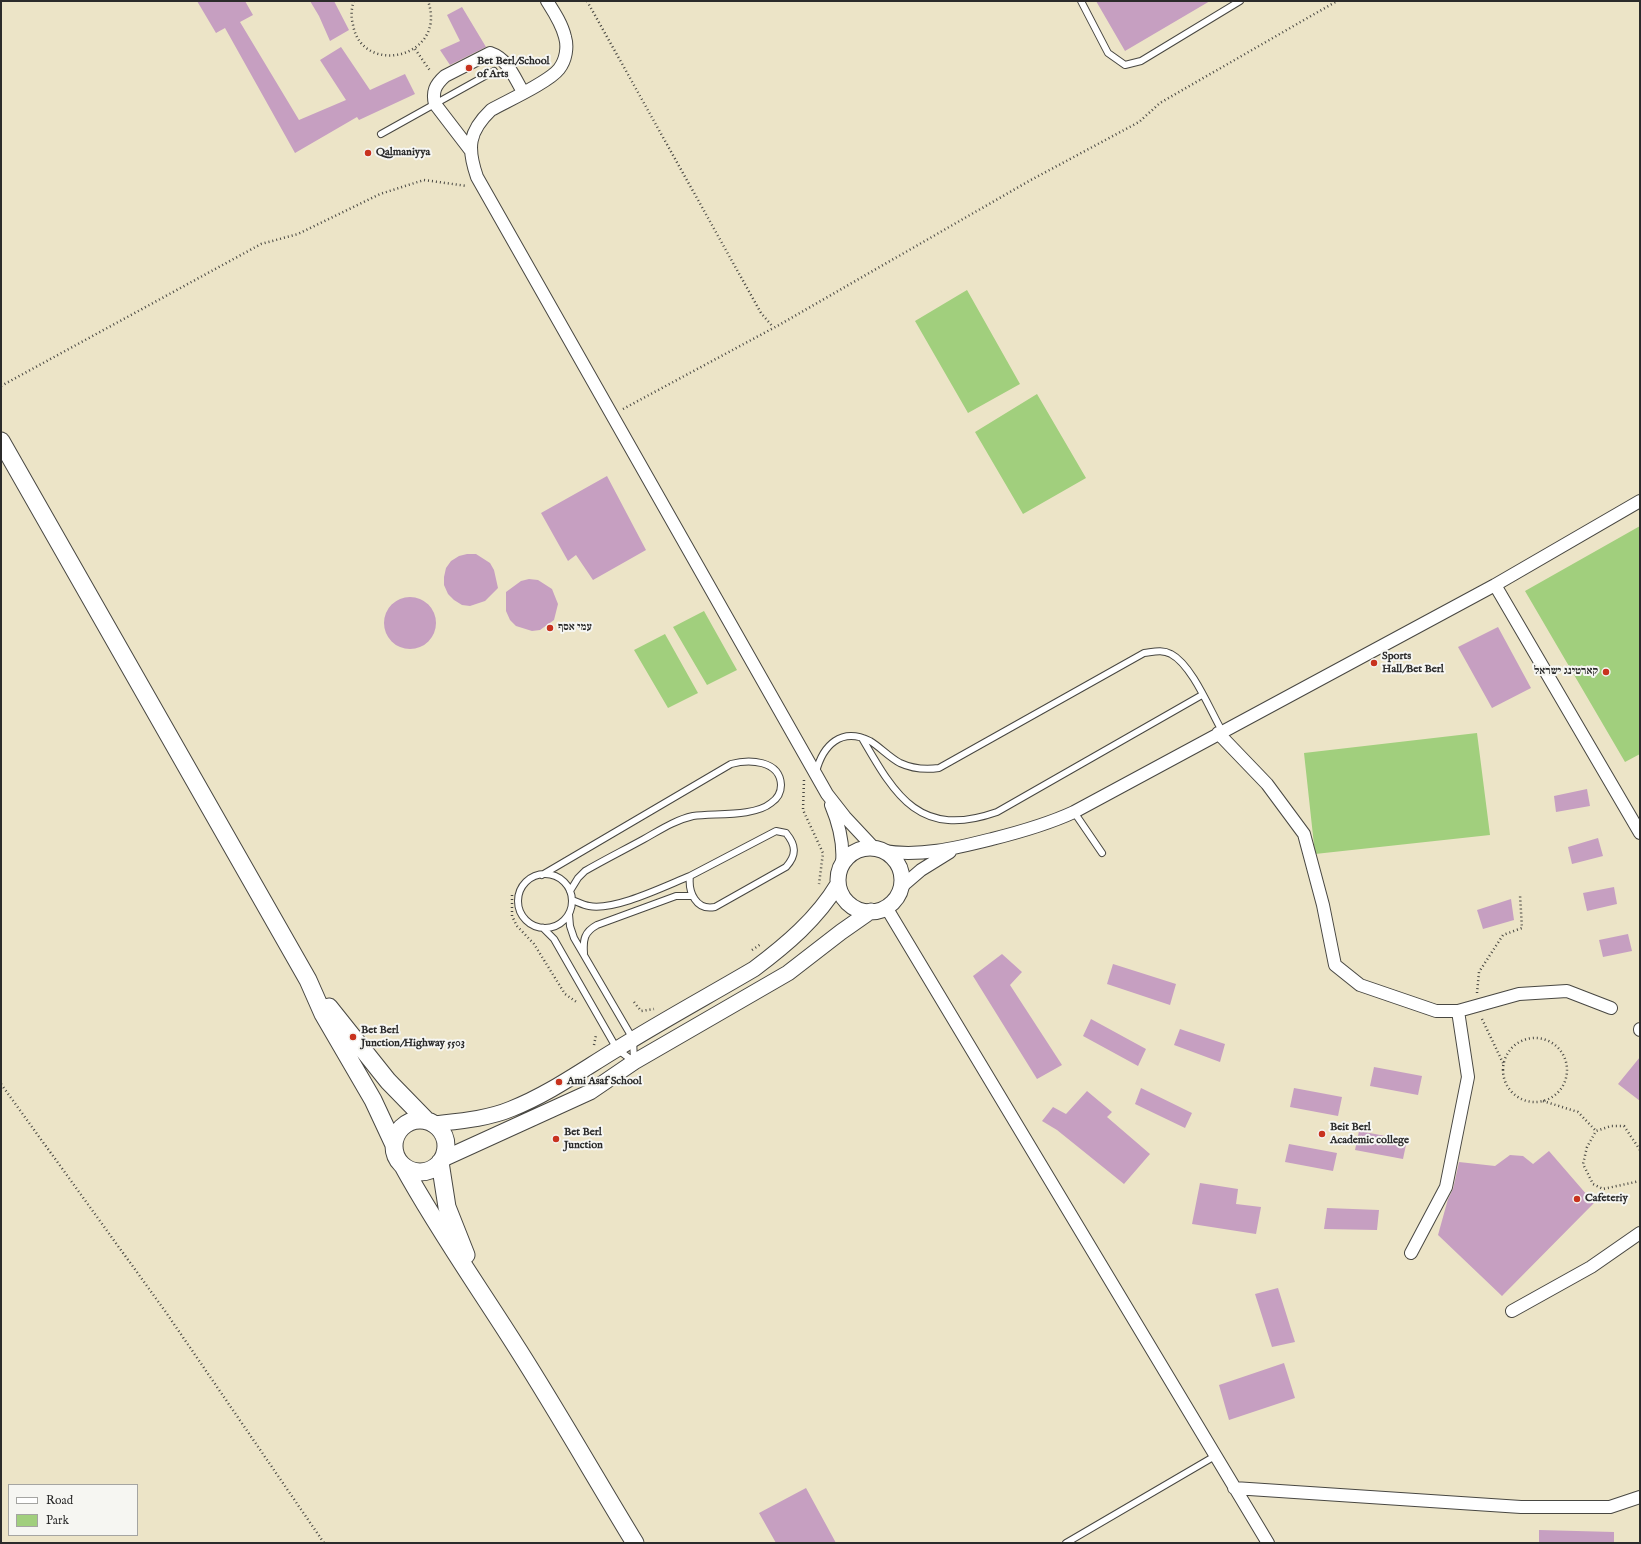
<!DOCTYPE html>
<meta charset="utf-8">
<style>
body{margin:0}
#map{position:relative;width:1641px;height:1544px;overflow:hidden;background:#ece4c7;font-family:"IM FELL English",serif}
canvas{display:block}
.frame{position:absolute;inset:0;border:2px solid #2b2b2b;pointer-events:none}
.legend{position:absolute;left:8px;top:1484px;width:130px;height:52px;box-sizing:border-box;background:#f6f6f2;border:1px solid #a5a5a2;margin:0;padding:5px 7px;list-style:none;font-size:12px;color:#2b2b2b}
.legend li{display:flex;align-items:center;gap:8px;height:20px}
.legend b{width:20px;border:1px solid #a5a5a2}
</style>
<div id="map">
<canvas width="1641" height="1544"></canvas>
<div class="frame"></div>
<ul class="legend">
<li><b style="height:5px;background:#fff"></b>Road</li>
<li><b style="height:11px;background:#a1cf7d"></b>Park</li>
</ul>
</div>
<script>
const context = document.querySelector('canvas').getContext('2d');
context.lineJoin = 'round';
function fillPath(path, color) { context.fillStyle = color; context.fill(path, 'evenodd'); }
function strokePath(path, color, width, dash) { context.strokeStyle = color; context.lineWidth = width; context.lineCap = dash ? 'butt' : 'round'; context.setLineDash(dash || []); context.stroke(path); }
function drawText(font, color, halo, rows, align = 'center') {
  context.font = font + ' "IM FELL English","Frank Ruhl Libre",serif'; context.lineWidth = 4; context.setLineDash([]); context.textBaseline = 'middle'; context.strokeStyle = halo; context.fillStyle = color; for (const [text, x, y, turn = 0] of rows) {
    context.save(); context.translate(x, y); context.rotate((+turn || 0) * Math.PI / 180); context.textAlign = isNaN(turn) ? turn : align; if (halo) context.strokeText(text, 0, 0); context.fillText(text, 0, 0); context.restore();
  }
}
const green = new Path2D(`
 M967,290L1020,384L968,413L915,321Z
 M1037,394L1086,478L1023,514L975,432Z
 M1640,526V754L1625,762L1525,591Z
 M704,611L737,670L707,685L673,627Z
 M665,634L698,693L668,708L634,650Z
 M1477,733L1490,835L1315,854L1304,753Z`);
const building = new Path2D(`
 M197,1H245L253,15L240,22L299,120L346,100L320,60L341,47L370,90L405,74L415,94L359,120L357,117L295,153L225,28L216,33Z
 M310,1H334L349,30L330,41L319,16Z
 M1096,1H1210L1125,51Z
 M462,7L486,47L450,65L440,50L460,41L447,15Z
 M607,476L646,550L593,580L576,555L568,561L541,513Z
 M467,554H476L490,563L494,570L498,588L485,601L470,606L462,605L454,600L448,594L444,585V577L446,568L451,561L459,556Z
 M529,579L538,580L552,589L558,604L554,620L540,630L532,631L516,626L510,620L506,611V592L521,581Z
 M384 623a26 26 0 1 1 52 0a26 26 0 1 1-52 0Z
 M1498,627L1531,688L1492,708L1458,647Z
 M1587,789L1590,806L1556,812L1554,796Z
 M1598,838L1603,856L1572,864L1568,847Z
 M1614,887L1617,904L1587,911L1583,893Z
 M1511,899L1514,920L1483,929L1477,910Z
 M1628,934L1632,951L1603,957L1599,940Z
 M1002,954L1022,972L1010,985L1062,1065L1037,1079L973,976Z
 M1113,964L1176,984L1170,1005L1107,984Z
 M1091,1019L1146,1049L1138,1066L1083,1036Z
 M1180,1029L1225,1044L1220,1062L1174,1045Z
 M1640,1057V1101L1618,1084Z
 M1374,1067L1422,1076L1418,1095L1370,1086Z
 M1141,1088L1192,1113L1185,1128L1135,1104Z
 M1294,1088L1342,1097L1338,1116L1290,1107Z
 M1087,1091L1112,1112L1107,1117L1150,1154L1124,1184L1057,1130L1042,1121L1053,1107L1066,1114Z
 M1359,1131L1407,1140L1403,1159L1355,1150Z
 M1289,1144L1337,1153L1333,1171L1285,1162Z
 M1549,1151L1594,1203L1502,1296L1438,1235L1448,1199L1453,1189L1459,1162L1495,1166L1510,1155L1523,1156L1533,1164Z
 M1200,1183L1238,1189L1236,1204L1261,1207L1256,1234L1192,1224Z
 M1327,1208L1379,1210L1377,1230L1324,1229Z
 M1278,1288L1295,1342L1272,1347L1255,1294Z
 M1284,1363L1295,1398L1229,1420L1219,1385Z
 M806,1488L836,1543H776L759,1513Z
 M1539,1530L1614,1532V1543H1539Z`);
const path = new Path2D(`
 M354,1C351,9 351,17 353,25C362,77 448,58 428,1
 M587,1L761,313L773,327
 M415,49L431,72
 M1,386L261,244L298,234L380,194L424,180L467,186
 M623,409L779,325L1029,181L1139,122L1160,103L1337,1
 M804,780L803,810L823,853L819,884
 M512,895V916L517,926L534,944L565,994L578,1003
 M752,950L761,944
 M1477,993L1479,972L1503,935L1522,928L1520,895
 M634,1002L641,1011L654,1009
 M1482,1019L1503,1063
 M1503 1070a32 32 0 1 1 64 0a32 32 0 1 1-64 0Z
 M594,1045L596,1035
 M1,1084L165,1311L324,1543
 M1543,1101L1578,1112L1596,1131
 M1640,1150L1624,1126H1611L1596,1131L1587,1147L1583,1164L1593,1184L1603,1189L1640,1181`);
const service = new Path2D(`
 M1081,1L1108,53L1125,65L1141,61L1240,1
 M381,134L494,71
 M862,738C896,797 920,839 997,812L1202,695
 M816,772C823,745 841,727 870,741C880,747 889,757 900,763C913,769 925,770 939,768L1144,653C1153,652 1162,649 1171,654C1192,665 1210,710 1222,731
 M1074,812L1102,853
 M776,831L786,833C796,845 797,855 786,867L715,907C696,911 688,892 690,876Z
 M518 901a27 27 0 1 1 54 0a27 27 0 1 1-54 0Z
 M542,875L731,764C749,759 780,760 781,785C781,793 777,799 771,803C754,817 715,813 693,816C675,820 660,830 644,839C624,850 604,860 585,871L578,878L570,891
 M572,900C578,902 583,905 589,906C615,911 665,886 690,876
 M569,914L570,926L574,938L633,1039L634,1061
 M543,928L554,939L617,1049L633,1061
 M584,953C583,940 584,932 597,925L676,896H692
 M1066,1543L1215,1456`);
const minor = new Path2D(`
 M547,1C554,12 562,24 565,37C568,47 566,60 559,69C549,82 507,101 491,110C468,132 467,148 477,177L827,794L845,817L874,848
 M471,151L435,104C432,92 435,85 445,76L490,53C508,59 514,77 523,92
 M1495,585L1640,833
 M1218,733L1267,784L1304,834L1323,905L1335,965L1360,985L1436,1011H1458L1519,994L1567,991L1611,1008
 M831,805C839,824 844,842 842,863
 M883,851C921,857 956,848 992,839C1020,832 1048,824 1074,812L1495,585L1640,501
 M900,888L921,870L950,852
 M886,907L1268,1543
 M1640,1029V1030
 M1411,1253L1446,1187L1468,1077L1458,1011
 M1512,1311L1591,1267L1640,1233
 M1234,1488L1521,1507H1610L1640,1497`);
const tertiary = new Path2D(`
 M838 880a32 32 0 1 1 64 0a32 32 0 1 1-64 0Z
 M433,1124C459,1121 487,1119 511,1109C549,1094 582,1070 617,1049C662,1021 708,996 754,969C786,945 817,919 838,884
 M443,1159L590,1092L634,1062L788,973L841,932L871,911`);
const secondary = new Path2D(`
 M1,441L308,980L323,1014L373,1100L394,1145
 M329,1007L388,1081L427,1121
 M394 1146a26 26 0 1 1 52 0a26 26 0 1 1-52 0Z
 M440,1162L447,1207L466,1255
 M403,1166C438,1230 480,1289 519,1351C559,1414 596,1479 635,1543`);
const markers = [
 [469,68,4,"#c8321e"],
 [368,153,4,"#c8321e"],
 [550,628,4,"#c8321e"],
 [1374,663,4,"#c8321e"],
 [1606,672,4,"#c8321e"],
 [353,1037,4,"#c8321e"],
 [559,1082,4,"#c8321e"],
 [1322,1134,4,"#c8321e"],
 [556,1139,4,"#c8321e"],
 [1577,1199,4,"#c8321e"]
];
const poiNames = [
 ["Bet Berl/School",477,62],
 ["of Arts",477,75],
 ["Qalmaniyya",376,153],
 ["עמי אסף",558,628],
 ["Sports",1382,657],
 ["Hall/Bet Berl",1382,670],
 ["קארטינג ישראל",1598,672,"right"],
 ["Bet Berl",361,1031],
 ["Junction/Highway 5503",361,1044],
 ["Ami Asaf School",567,1082],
 ["Beit Berl",1330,1128],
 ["Academic college",1330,1141],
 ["Bet Berl",564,1133],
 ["Junction",564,1146],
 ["Cafeteriy",1585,1199]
];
fillPath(green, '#a1cf7d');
fillPath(building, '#c69fc1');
strokePath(service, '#484742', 8);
strokePath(minor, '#484742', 14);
strokePath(tertiary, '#484742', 17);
strokePath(secondary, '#484742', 19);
strokePath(path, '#484742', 2.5, [1, 3]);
strokePath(service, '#fff', 6);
strokePath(minor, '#fff', 12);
strokePath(tertiary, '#fff', 15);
strokePath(secondary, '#fff', 17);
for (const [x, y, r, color] of markers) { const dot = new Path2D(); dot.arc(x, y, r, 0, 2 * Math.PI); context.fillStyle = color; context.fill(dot); strokePath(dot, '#f6f6f2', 1.5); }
drawText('bold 11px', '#2b2b2b', '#f6f6f2', poiNames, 'left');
</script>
